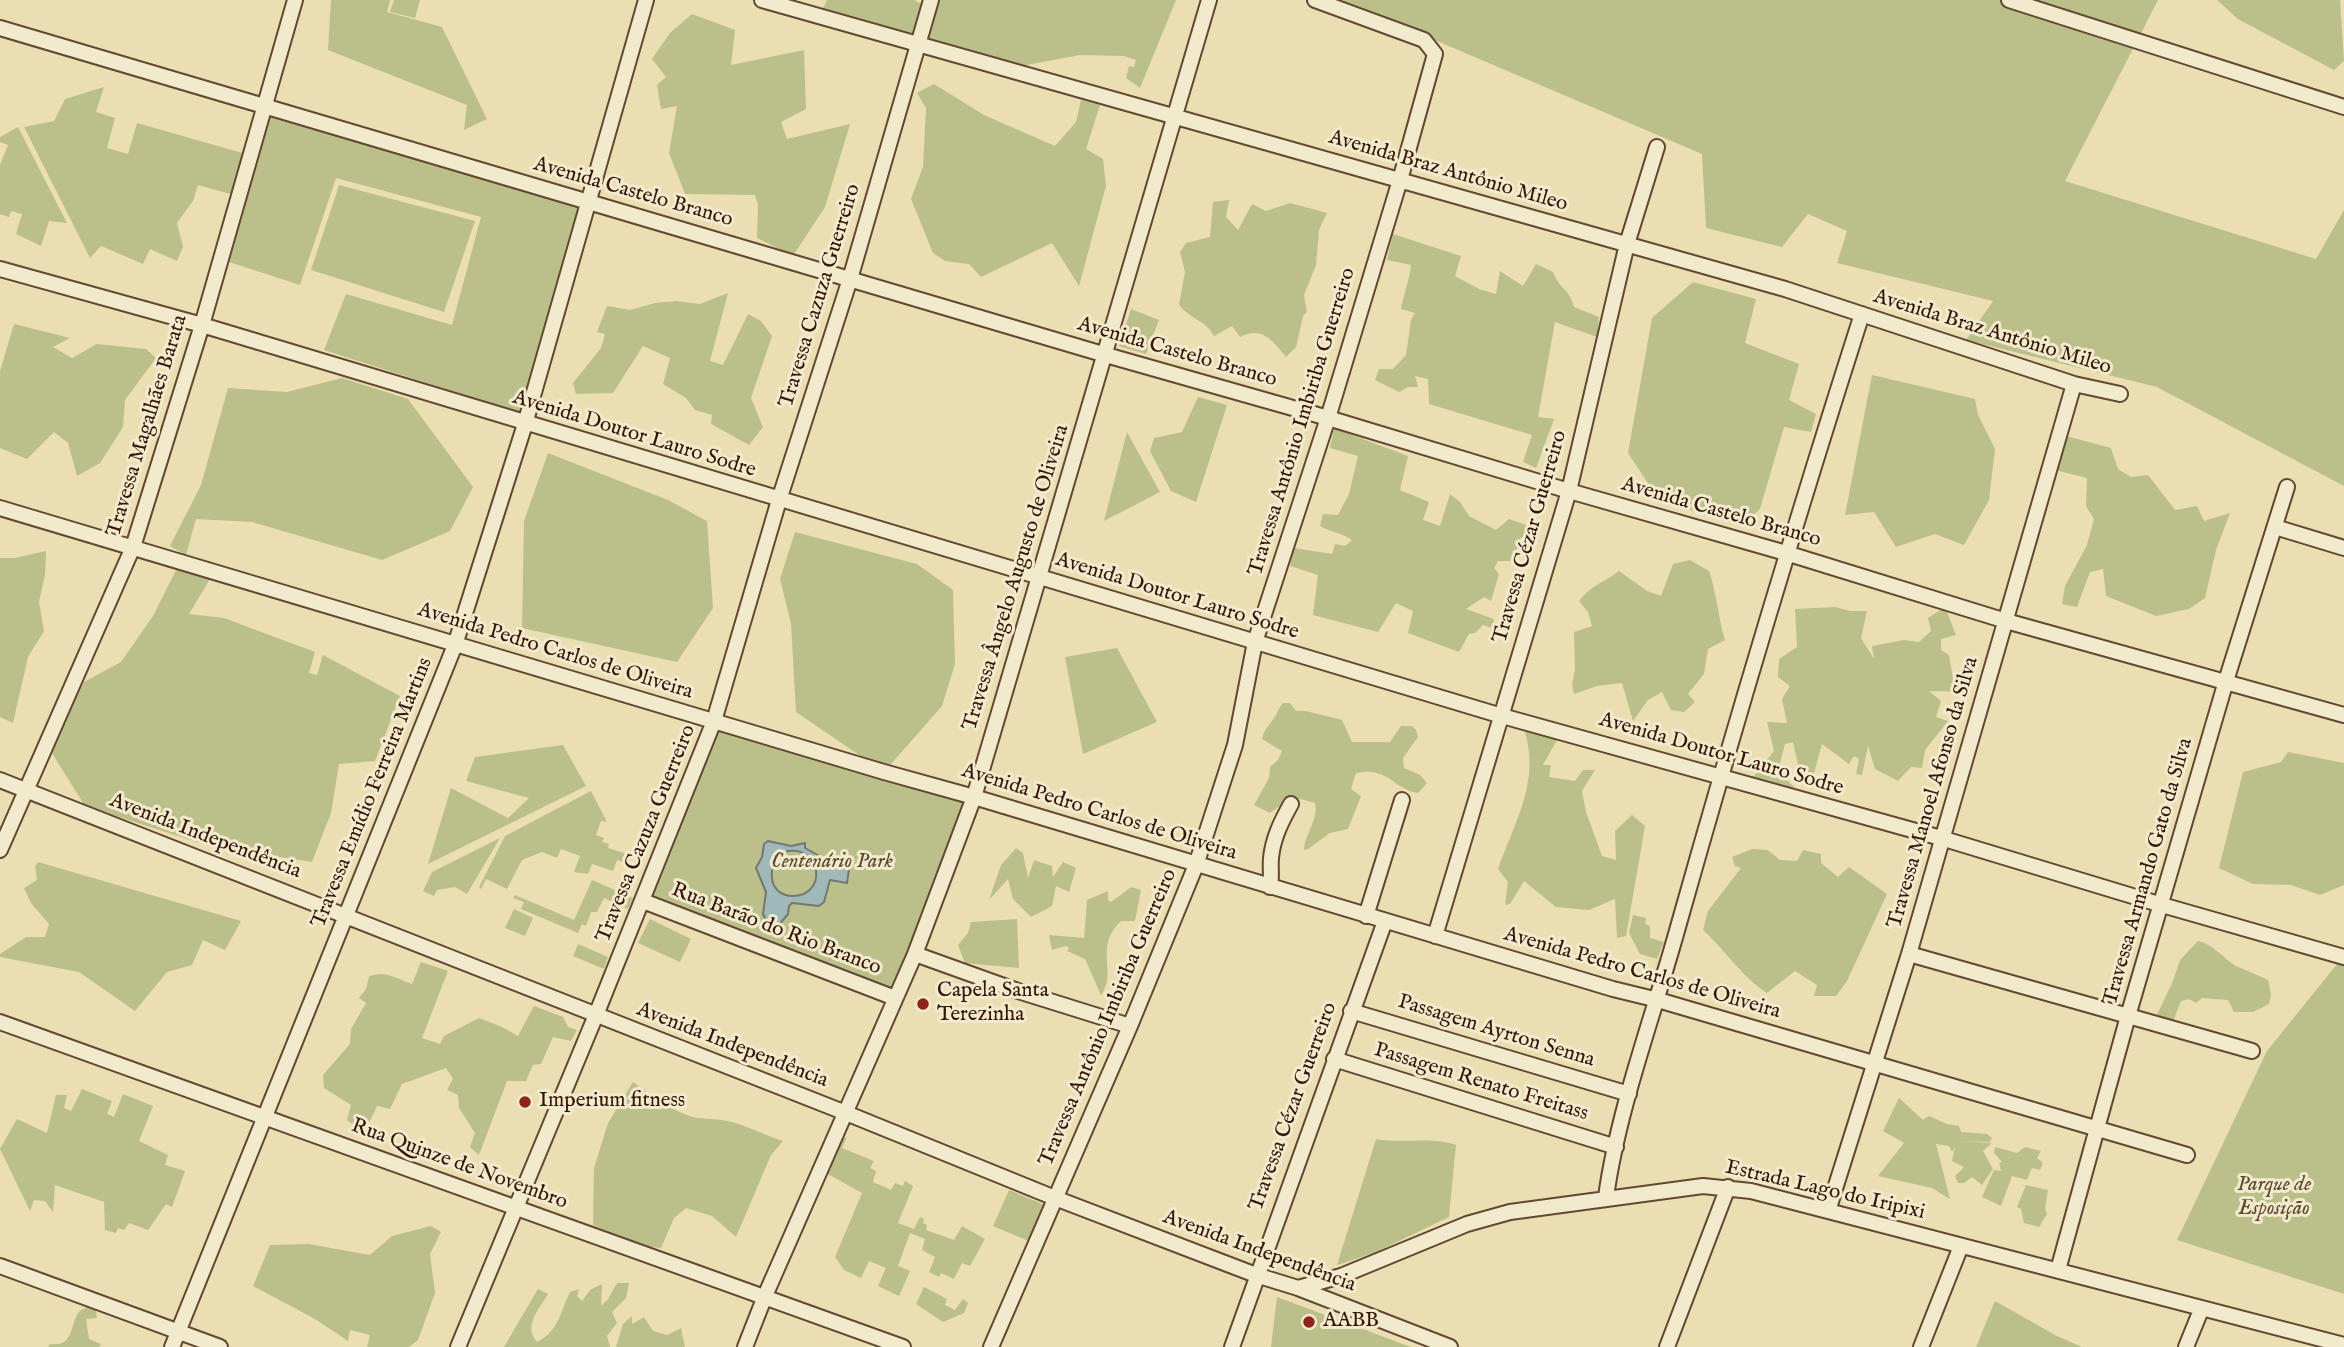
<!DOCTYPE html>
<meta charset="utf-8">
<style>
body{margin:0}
canvas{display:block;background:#ebdeb2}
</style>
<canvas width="2344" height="1347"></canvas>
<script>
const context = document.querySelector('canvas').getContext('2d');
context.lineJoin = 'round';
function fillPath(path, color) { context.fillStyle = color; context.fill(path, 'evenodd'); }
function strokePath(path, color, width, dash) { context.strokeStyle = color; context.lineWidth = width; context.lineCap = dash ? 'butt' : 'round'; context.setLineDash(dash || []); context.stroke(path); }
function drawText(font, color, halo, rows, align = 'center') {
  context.font = font + ' "IM FELL English",serif'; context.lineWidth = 6; context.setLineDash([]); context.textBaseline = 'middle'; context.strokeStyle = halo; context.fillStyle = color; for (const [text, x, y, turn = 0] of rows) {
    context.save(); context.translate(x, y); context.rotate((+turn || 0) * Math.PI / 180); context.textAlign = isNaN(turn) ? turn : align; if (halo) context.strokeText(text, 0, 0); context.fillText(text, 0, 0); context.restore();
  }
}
const green = new Path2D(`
 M331,0H390L387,12L442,27L487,119L464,130L467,105L328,50Z
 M394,0H420L415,18L390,12Z
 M827,0H914L922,4L918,24L926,0H1176L1140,88L1126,78L1129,66L1134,67L1136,60L1124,56L1080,55L1021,66L823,8Z
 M1324,0H2158L2065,181L2316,259L2344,210V486L2157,387L1966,340L1993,301L1837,263L1847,231L1808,214L1782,247L1706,228L1702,154L1430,38Z
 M2217,0H2340L2344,61L2334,70L2238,19Z
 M692,14L735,30L731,65L804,50L806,109L781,122L787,139L850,124L825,207L793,256L757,238L758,205L755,195L685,194L669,153L677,106L661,109L657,85L666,77L652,59L670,33Z
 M934,84L984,115L1055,146L1076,122L1081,100L1100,105L1086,149L1103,159L1106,186L1079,286L1052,243L981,277L969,264L945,261L933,253L911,199L923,167L926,108L917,93Z
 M104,87L96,112L115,118L107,148L128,154L137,123L246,154L234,195L198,185L193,201L177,223L183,247L177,261L150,249L143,264L101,246L90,258L24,127L54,121L65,99Z
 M269,117L582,207L520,413L324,350L346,294L452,325L481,217L336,178L300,285L229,262Z
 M18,127L67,223L49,221L41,246L16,234L22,214L11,211L9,217L0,214V165L8,145L0,142V137Z
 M339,185L475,221L444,312L311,270Z
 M1229,200L1226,217L1238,230L1252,204L1266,211L1290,203L1327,213L1319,230L1316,265L1304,295L1307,312L1303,316L1296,347L1286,357C1272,340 1262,326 1240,337L1232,326L1214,336C1207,321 1190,319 1179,305L1185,272L1180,252L1186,243L1210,237L1213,202Z
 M1393,234L1461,256L1455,276L1479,289L1496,294L1500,271L1523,286L1536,264L1553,272C1560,290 1569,288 1574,307L1599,317L1597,337L1555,322L1538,417L1554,419L1536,468L1523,462L1532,435L1429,404L1428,379L1415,376L1418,387H1408L1399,392L1375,380L1379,369H1393L1406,355L1411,320L1415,313L1401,309C1403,298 1411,273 1411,265L1387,260Z
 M1693,282L1756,299L1745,343L1799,364L1789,400L1816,414L1811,432L1784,427L1760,509L1741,526L1659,500L1628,453L1652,318Z
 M728,293L710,361L723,365L748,314L761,321L772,336L751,398L763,427L749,445L711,424L712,415L695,410L686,398L663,384L670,358L643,346L613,393L576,394L573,383L601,348L605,334L597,332L607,306L630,310L655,303L676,301L700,304Z
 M1131,309L1159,320L1146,354L1119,346Z
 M14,324L70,338L53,347L72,358L97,344L146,349L156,358L125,400L123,427L100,463L77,476L68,443L54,432L27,459L0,448V371Z
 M1872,375L1975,399L1978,415L1995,449L1989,500L1964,545L1935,534L1896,547L1874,512L1845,515Z
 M342,378L408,399L473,487L450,531L382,560L252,522L196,519L186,555L170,546L201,485L228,388L287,392Z
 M1198,397L1227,405L1196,502L1171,491L1150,451L1154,438L1182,432Z
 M1334,428L1408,456L1400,490L1429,502L1423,520L1440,526L1450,494L1460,502L1469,516L1496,530L1509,519L1526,525L1527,537L1520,538L1514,561H1498L1494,568L1499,574L1491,601L1484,597L1466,609L1494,619L1492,628L1483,625L1475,633L1469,634L1459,652L1408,633L1413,611L1396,603L1378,632L1313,615L1318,575L1290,566L1294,548L1332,554L1335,544L1345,546L1352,540C1343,533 1330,532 1320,526L1323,514L1338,515L1349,494L1358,456L1330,448Z
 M1127,432L1160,492L1104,521Z
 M2066,436L2111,448L2118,469L2131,477L2148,475L2175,510L2197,506L2204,521L2230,513L2216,550L2205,598L2189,609L2156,616L2106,596L2103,569L2090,572L2077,607L2062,604L2065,586L2087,545L2094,519L2086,506L2087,478L2055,470Z
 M548,453L668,500L707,521L713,608L677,662L522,628L524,521Z
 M795,532L917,564L953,590L955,664L942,706L884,772L796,712L791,624L780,579Z
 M46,551L45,575L39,602L44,631L28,657L13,723L0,717V558H15Z
 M1690,560L1709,571C1717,594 1718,617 1725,640L1708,649L1704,674L1688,694L1695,702L1684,712L1671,710L1662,692L1648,700L1633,721L1622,683L1597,686L1574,694L1572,684L1575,670L1574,632L1592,626L1588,612L1579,601C1590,586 1605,582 1619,571L1647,591L1661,596L1673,564Z
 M176,570L210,579L189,614L224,618L315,652L309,673L317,675L323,655L400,696L375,761L339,764L331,813L312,862L209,846L85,806L50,750L84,682L121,662L153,616Z
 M1835,607L1850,611H1867L1861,638L1874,659L1872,646L1904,640L1919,642L1931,631L1928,618L1945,607L1956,635L1941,639V650L1949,655L1953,679L1964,692L1929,691L1941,701L1936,717L1948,721L1925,750L1922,768L1911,767L1898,781L1875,769L1868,746L1862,775L1856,774L1859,759L1854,756L1849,764L1822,744L1813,777L1800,774L1793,742L1785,744L1778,771L1800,793L1740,777L1754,776L1774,751L1767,722L1787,723L1782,699L1790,686L1778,677L1779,659L1797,647L1795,609Z
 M1117,648L1157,722L1083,754L1065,657Z
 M1283,703H1290L1296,711H1306L1342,720L1352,742H1390L1401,726H1412L1416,730L1418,737L1403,758L1404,768L1420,775L1427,783L1418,793C1393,789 1388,766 1356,773L1351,789L1361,796L1348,829L1330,833L1308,849L1304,850C1305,833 1319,819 1315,803L1293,797L1270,813L1254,805L1269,778L1270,767L1278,760L1282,751L1262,739C1264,729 1269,726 1274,718C1278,713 1278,708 1283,703Z
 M717,727L970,800L893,994L647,899Z
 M1524,729L1557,740L1543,765H1551L1549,777L1575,781L1583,770H1595L1582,791L1586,812L1602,856L1616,860L1615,831L1632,815L1645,826L1626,936L1617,938L1615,899L1589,910L1556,907L1524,881L1510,904L1505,905L1508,882L1498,869C1515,821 1541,780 1524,729Z
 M563,745L586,786L428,864L451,788L508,818L529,798L466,781L475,757Z
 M2288,752L2344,763V885L2320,895L2291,885L2253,884L2219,868L2243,772L2281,762Z
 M591,791L607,822L601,821L596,835L604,838L602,842L609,844L608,848L624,853L629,864L617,860L613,871L592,864L588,874L574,872L580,856L561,849L557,858L542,852L522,860L507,889L486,879L481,889L479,887L505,836Z
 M500,838L467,894L455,887L437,890L434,896L423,891L432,872Z
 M1016,848L1023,853L1028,878L1034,860L1052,866L1053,877L1063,862L1076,868L1069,892L1056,886L1052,906L1031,917L1013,899L1008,879L989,900L1001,865Z
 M1752,849L1768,850L1780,860L1797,861L1803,850L1821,854V863L1838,877L1849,867L1887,894L1847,981L1836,996H1814L1817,985L1795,971L1767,993C1741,976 1726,951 1703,930L1708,911L1741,868L1735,866L1732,857Z
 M38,862L241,921L225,950L203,940L192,965L167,972L135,1011L79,972L0,957V954L26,937H45L49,924L31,903L24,888L37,880L35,867Z
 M592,880L633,898L628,909L604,898L597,912H591L586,926L582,924L578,933L521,909L524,902L513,898L515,895L574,920Z
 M1131,887L1141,890L1135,921H1121C1093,947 1118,973 1101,995L1085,959L1067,951L1069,948L1066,946L1052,950L1049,935L1084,938L1087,900L1108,891V900L1111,902Z
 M514,909L533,918L525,936L505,928Z
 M1633,915L1646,918L1645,924L1650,926V938L1664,942L1657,959L1640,954L1629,933Z
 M650,919L691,939L680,962L638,943Z
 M1017,919L1019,968L965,963L958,945L968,933L971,922Z
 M2198,941C2213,944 2223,958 2236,966C2247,971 2258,975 2268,980L2271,995L2269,1004L2253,1012H2234L2228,1000L2202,998L2196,1003L2189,999L2181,1001L2172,1024L2155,1019L2173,981L2180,960Z
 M578,944L608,957L604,969L573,956Z
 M421,962L448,971L422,1038L440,1044L444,1036L479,1018L502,1027L518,1036L534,1006L563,1017L568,1027L577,1030L571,1041L553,1037L541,1064L533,1065L526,1081H507L479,1155L470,1147L475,1133L459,1108L458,1095L447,1090L453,1079L446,1068L402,1084L390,1109L377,1106L367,1127L358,1128L347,1120L351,1105L324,1088L323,1075L350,1044L351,1029L366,1003L359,998L366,989L369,977C383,969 398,979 412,984Z
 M2337,964L2344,966V1294L2177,1240L2267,1051Z
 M633,1082C646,1092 683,1118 699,1118C711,1119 720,1119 732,1122C750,1127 765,1135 783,1141L771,1155L736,1237L712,1216L686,1208L674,1218L661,1248L642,1246L593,1225L594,1168L608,1123Z
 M82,1089L112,1101L107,1114L114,1117L123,1094L153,1106L139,1141L168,1155L165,1165L185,1171L172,1207L166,1204L148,1230L129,1223L124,1230L118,1228L116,1233L105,1230L104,1202L55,1185L53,1212L45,1201L34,1200L30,1211L0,1149L17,1119L47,1133L56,1095H67L64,1108L71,1111Z
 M1899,1098L1923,1120L1929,1116L1947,1124L1959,1126L1961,1132L1987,1134L1992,1138L1990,1142L1956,1141L1992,1143L1983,1151L1993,1169L1982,1185L1972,1177L1964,1183H1958L1955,1176L1964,1167L1952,1161L1955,1147L1952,1152L1949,1146L1936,1144L1950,1199L1932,1188L1878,1176L1904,1143L1883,1131Z
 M847,1137L842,1148L874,1161L870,1168L876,1171L873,1182L891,1190L895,1183L903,1186L905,1181L913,1186L898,1223L914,1229L920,1217L924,1219L923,1223L927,1225L926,1230L954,1240L962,1226L985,1239L970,1266L962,1263L954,1279L941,1273L939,1277L929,1272L935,1257L922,1250L925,1239L910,1233L898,1266L910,1271L899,1296L878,1286L886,1268L869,1261L861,1278L844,1270L835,1257L862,1193L824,1172L835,1143Z
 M1376,1139C1403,1144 1431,1136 1456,1145L1449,1217L1374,1253L1337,1265Z
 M1995,1147L2017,1153L2025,1147L2041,1151L2037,1158L2043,1163L2040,1170L2032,1168L2027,1180L2012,1176L2001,1206L1982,1197L1994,1170L2001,1171L1999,1163L2002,1162L1994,1153Z
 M2026,1185L2048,1190L2045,1208L2047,1214L2039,1227L2024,1223L2021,1209L2017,1207Z
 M1009,1190L1045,1205L1031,1242L993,1226Z
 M431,1226L441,1232L430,1254L435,1293L418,1340L409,1347H367L370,1335L350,1330L348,1341L315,1319L253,1286L270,1245L308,1244L370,1255L392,1236Z
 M617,1283H629L626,1298L612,1312L617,1323L607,1336L610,1347H504L538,1289L548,1294C539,1309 523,1326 537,1342C559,1331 560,1312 570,1292L579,1289L577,1296L582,1301L590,1290L602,1284L601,1306L608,1299Z
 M924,1287L947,1299L945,1305L955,1310L963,1299L968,1303L964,1313L943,1322L916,1304Z
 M1277,1297L1411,1347H1271Z
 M1995,1301L2057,1336L2082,1347H1976Z
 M89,1306L96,1311L97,1318L86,1319L89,1339L101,1344L99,1347H48L50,1344C75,1347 69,1325 79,1312C82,1309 86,1308 89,1306Z
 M632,1316V1324L644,1317L653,1331L667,1335L681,1328L685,1347H616L623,1324Z`);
const water = new Path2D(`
 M768,841L791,846L805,843V848L828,861L830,866L849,869L847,883L830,880L824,902L819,906L792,903L789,906L788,914L778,926L767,923L763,914L766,892L756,868L762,857L764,844ZM788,851C823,847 826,895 794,896C767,897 764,862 788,851Z`);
const minor = new Path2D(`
 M762,0L1785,289L2074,384L2120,394
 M2009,0L2344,107
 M0,28L1106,355L1328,418L1569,491L1786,553L2006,621L2344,715
 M0,269L202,325L1502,716L1941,838L2162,905L2344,957
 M0,508L884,772L974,797L1613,989L1658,1000L2187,1155
 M2275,527L2344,548
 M0,780L846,1113L1055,1198L1256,1275L1298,1288L1450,1347
 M0,850L133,547L202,325L295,0
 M1270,887C1272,877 1270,868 1271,858C1273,838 1281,822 1291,804
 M643,901L895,998
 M1366,916L1402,800
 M1435,936L1569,491L1627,244L1657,147
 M915,954L1018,991L1130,1026
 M1909,954L2252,1051
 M1351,1011L1629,1094
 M0,1022L903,1347
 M1334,1059L1616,1147
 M1606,1197C1618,1109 1654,1014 1678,927C1736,721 1797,517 1862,314
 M1828,1211L1909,954L2074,384
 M0,1266L220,1347
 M2058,1270L2128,1016L2226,681L2287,487
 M1298,1288L1341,1276L1467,1224L1510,1212L1703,1186L1751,1191L2344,1345
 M172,1347L455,645L525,424L646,0
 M458,1347L596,1015L714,721L779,500L850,279L931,0
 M745,1347L765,1296L915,954L974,797L1209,0
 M991,1347L1130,1026L1196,865L1235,745L1255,642L1328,418L1400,180L1435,54L1424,40L1315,0
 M1232,1347L1385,921
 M1667,1347L1728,1187
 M1921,1347L1961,1246
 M2186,1347L2201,1310`);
const markers = [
 [923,1004,7,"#8f2418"],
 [525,1102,7,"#8f2418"],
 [1309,1322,7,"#8f2418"]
];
const streetNames = [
 ["Avenida Braz Antônio Mileo",1448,172,16],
 ["Avenida Castelo Branco",633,193,16],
 ["Travessa Cazuza Guerreiro",821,296,-73],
 ["Avenida Braz Antônio Mileo",1992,333,17],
 ["Avenida Castelo Branco",1177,353,16],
 ["Travessa Antônio Imbiriba Guerreiro",1303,422,-73],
 ["Travessa Magalhães Barata",148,426,-73],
 ["Avenida Doutor Lauro Sodre",634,435,17],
 ["Avenida Castelo Branco",1721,513,16],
 ["Travessa Cézar Guerreiro",1531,537,-74],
 ["Travessa Ângelo Augusto de Oliveira",1017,578,-73],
 ["Avenida Doutor Lauro Sodre",1177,597,17],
 ["Avenida Pedro Carlos de Oliveira",555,652,17],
 ["Avenida Doutor Lauro Sodre",1721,755,16],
 ["Travessa Emídio Ferreira Martins",373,793,-68],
 ["Travessa Manoel Afonso da Silva",1934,793,-74],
 ["Avenida Pedro Carlos de Oliveira",1099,813,17],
 ["Travessa Cazuza Guerreiro",647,834,-68],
 ["Avenida Independência",205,837,21],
 ["Travessa Armando Gato da Silva",2149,872,-74],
 ["Rua Barão do Rio Branco",776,930,21],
 ["Avenida Pedro Carlos de Oliveira",1642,974,16],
 ["Travessa Antônio Imbiriba Guerreiro",1109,1018,-67],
 ["Passagem Ayrton Senna",1496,1032,17],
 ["Avenida Independência",732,1046,21],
 ["Passagem Renato Freitass",1481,1083,17],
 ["Travessa Cézar Guerreiro",1294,1107,-70],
 ["Rua Quinze de Novembro",459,1165,20],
 ["Estrada Lago do Iripixi",1825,1191,13],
 ["Avenida Independência",1259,1252,20]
];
const parkNames = [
 ["Centenário Park",832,863],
 ["Parque de",2274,1186],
 ["Esposição",2274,1210]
];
const poiNames = [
 ["Capela Santa",937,992],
 ["Terezinha",937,1016],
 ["Imperium fitness",539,1102],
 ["AABB",1323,1322]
];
fillPath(green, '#bbc08a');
fillPath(water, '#9fb9b9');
strokePath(water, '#757872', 2);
strokePath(minor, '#634832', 18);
strokePath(minor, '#f2eacd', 14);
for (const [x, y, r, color] of markers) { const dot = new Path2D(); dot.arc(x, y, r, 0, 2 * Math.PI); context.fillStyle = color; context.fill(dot); strokePath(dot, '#f2eacd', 2.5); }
drawText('21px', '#361608', '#f2eacd', streetNames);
drawText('italic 21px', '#5e492f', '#f2eacd', parkNames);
drawText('21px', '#361608', '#f2eacd', poiNames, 'left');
</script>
